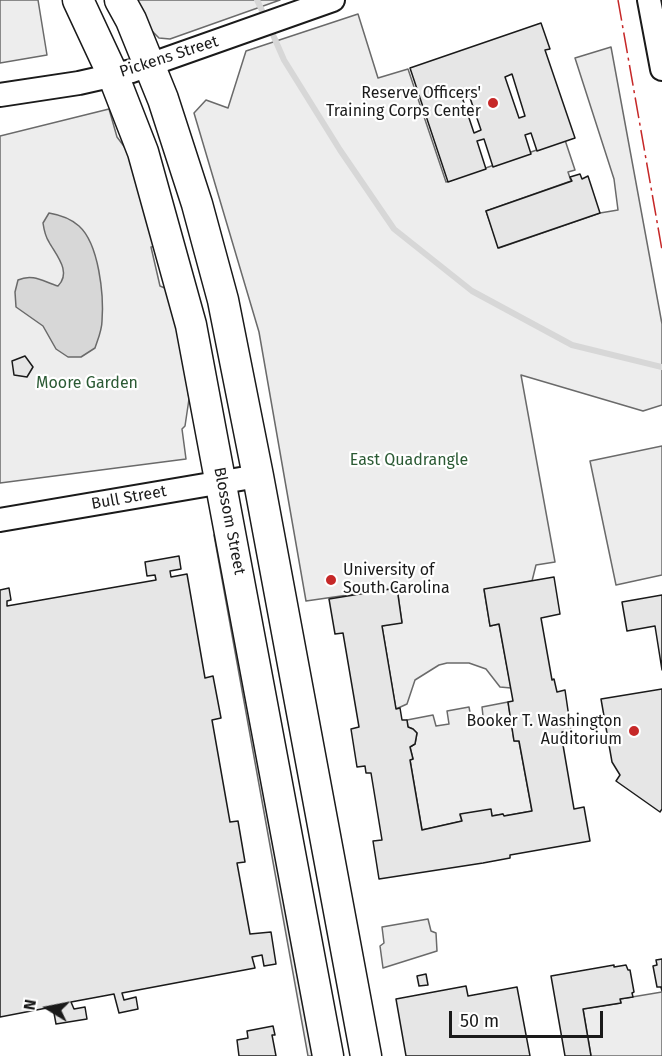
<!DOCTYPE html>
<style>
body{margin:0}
#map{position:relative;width:662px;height:1056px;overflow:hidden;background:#fff;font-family:"Fira Sans",sans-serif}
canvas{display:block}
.north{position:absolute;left:18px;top:978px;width:60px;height:60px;-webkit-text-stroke:4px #fff;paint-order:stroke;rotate:280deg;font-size:16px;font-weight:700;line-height:24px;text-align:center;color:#1a1a1a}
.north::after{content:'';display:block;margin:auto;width:21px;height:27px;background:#1a1a1a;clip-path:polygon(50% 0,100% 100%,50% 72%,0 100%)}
.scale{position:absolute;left:449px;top:1011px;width:154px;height:27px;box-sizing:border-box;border:3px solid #1a1a1a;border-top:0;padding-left:8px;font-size:18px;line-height:21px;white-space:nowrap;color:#1a1a1a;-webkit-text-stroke:4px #fff;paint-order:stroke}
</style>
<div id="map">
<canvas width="662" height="1056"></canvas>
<div class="north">N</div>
<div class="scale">50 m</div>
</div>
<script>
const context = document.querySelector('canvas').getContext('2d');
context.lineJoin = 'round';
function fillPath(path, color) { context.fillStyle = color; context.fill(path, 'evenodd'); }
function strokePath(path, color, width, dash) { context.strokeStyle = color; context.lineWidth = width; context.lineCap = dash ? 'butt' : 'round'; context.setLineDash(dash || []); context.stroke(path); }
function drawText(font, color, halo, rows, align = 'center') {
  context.font = font + ' "Fira Sans",sans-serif'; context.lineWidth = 4.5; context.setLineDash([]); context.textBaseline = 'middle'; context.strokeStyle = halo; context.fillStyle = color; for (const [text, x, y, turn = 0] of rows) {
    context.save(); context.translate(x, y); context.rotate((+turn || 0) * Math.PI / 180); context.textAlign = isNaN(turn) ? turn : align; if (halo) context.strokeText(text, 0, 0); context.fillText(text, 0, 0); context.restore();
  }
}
const built = new Path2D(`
 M0,0H38L47,55L0,63Z
 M132,0H280L170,39L159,38L152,31Z
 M358,14L378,78L408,69L446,182L565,140L575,170L568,172L571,181L486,211L499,248L600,213L618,210L614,179L575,58L611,47L662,324V405L643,411L521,375L555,562L536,565L532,581L484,590L490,626L499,624L511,688L500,687L486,669L469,663H447L439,665L415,680L407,704L396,709L382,626L402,622L397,588L306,601L259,332L194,113L206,100L228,108L246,51Z
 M109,109L117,137L135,161L157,246L151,247L160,286L167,289L179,317L189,399L185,426L182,429L186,459L0,483V136Z
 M662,446V575L616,585L590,461Z
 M214,535H218L292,929L289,930L290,934L293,933L315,1056H308Z
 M508,702L514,741H519L532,811L504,816L503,814L492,816L491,810L460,815L462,821L422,830L410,760L413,759L410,747L415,744L417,733L413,729L408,727L407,720L433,715L436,726L449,724L447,711L469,707L471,718L483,716L482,707Z
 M428,919L431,931L436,933L437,951L383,968L380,946L384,943L382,927Z
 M662,992V1056H591L583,1009L621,1003L620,999Z`);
const water = new Path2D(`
 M49,213C61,215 70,218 79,226C99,244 104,295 102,321C102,330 98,339 95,348L81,357H68L56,349L43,326L16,307L15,292L18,280C33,273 44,282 58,286C72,272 56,255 49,242C45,236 44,230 43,223Z`);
const stream = new Path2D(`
 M257,0L266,19
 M270,28L284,60L340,150L394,229L472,291L572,345L662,367`);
const building = new Path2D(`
 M541,23L550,49L545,50L575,138L537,151L531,133L525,135L531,154L493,167L484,139L477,141L486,169L448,182L410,68ZM512,74L525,116L519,118L505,77ZM467,89L481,130L474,133L460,91Z
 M580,174L582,179L588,176L600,213L498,248L486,211L572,181L570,177Z
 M25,356L33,367L27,377L14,375L12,361Z
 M179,556L181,569L170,571L171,577L187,574L205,678L213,676L221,718L212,720L230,822L238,821L245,862L237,863L250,934L271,932L276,964L264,966L262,955L252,957L255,968L122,993L124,1000L136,997L138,1009L119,1013L114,994L71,1002L74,1009L85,1007L87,1019L56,1024L54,1013L58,1012L57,1006L0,1017V590L9,588L11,600L7,601V606L156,580L155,575L147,576L145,562Z
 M554,577L560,614L541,618L552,680L554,679L557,692L565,690L571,731L562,732L564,744L563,745L574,809L584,807L590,841L510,855V858L483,863L379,879L373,841L382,840L371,773H366L365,766L357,767L351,729L359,727L343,633L335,634L329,599L397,588L402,623L382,626L396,709L400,708L402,720H407L408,727L413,729L417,733L415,744L410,747L413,759L410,760L422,830L462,821L460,814L491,809L492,816L503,814L504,816L532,811L519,741H514L508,702L513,701L499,624L490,626L484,589Z
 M662,595V670L655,626L627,631L622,602Z
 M662,689V809L660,812L616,781L620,775L612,762L601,699Z
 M662,959V991L661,987H657L653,966L657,965L656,960Z
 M614,965V967L626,965L628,970H630L634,992L632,993L633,997L620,999L621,1003L583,1009L591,1056H565L551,976Z
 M426,974L428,985L419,986L417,976Z
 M466,986L468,996L517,987L530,1056H406L396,999Z
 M273,1026L275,1035H272L276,1056H239L237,1040L248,1038L247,1031Z`);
const minor = new Path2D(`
 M649,0L662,69
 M0,95L79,83L132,71L333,0
 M0,520L258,476`);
const major = new Path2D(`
 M78,0L113,75L143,152L191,325L328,1056
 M120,0L131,20L163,99L197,204L223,300L258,476L366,1056`);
const power = new Path2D(`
 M618,0L662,250`);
const markers = [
 [493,103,6,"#c62828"],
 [331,580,6,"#c62828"],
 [634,731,6,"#c62828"]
];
const streetNames = [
 ["Pickens Street",169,57,-18],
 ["Bull Street",129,498,-10],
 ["Blossom Street",229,521,79]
];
const poiNames = [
 ["Reserve Officers'",481,94],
 ["Training Corps Center",481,112],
 ["University of",343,571,"left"],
 ["South Carolina",343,589,"left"],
 ["Booker T. Washington",622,722],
 ["Auditorium",622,740]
];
const parkNames = [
 ["Moore Garden",87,384],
 ["East Quadrangle",409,461]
];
fillPath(built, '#ededed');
strokePath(built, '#6a6a6a', 1.5);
fillPath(water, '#d7d7d7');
strokePath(water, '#6a6a6a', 1.5);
strokePath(stream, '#d7d7d7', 6);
fillPath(building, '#e6e6e6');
strokePath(building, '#1a1a1a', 1.5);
strokePath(minor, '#1a1a1a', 26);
strokePath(major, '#1a1a1a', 33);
strokePath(minor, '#fff', 22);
strokePath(major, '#fff', 30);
strokePath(power, '#c62828', 1.5, [21, 4.5, 3, 4.5]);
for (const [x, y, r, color] of markers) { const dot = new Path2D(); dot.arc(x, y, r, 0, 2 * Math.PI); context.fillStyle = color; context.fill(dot); strokePath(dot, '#fff', 2); }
drawText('16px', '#1a1a1a', '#fff', streetNames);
drawText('16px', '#1a1a1a', '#fff', poiNames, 'right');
drawText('16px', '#2b5a34', '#fff', parkNames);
</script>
